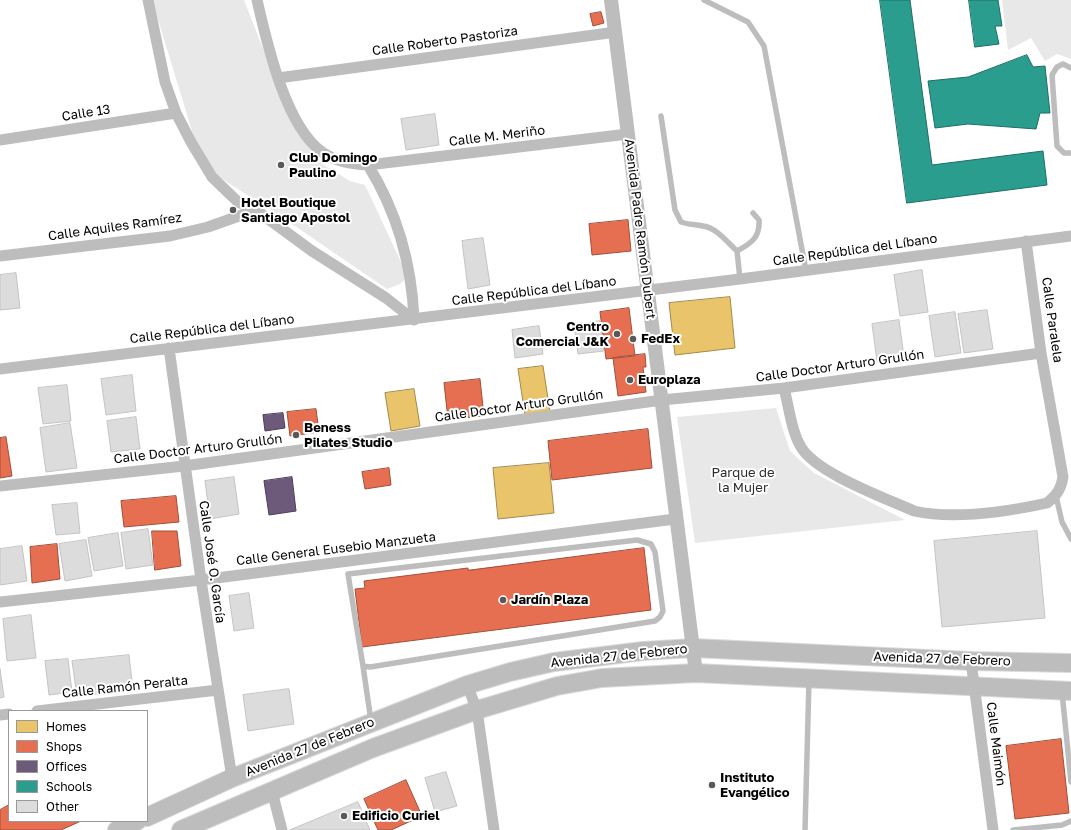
<!DOCTYPE html>
<meta charset="utf-8">
<style>
body{margin:0}
#map{position:relative;width:1071px;height:830px;overflow:hidden;background:#fff;font-family:"Golos Text",sans-serif}
canvas{display:block}
.legend{position:absolute;left:8px;top:710px;width:140px;height:112px;box-sizing:border-box;background:#fff;border:1px solid #999;margin:0;padding:5px 7px;list-style:none;font-size:12px;color:#000}
.legend li{display:flex;align-items:center;gap:8px;height:20px}
.legend b{width:20px;border:1px solid #999}
</style>
<div id="map">
<canvas width="1071" height="830"></canvas>
<ul class="legend">
<li><b style="height:11px;background:#e9c46a"></b>Homes</li>
<li><b style="height:11px;background:#e76f51"></b>Shops</li>
<li><b style="height:11px;background:#6d597a"></b>Offices</li>
<li><b style="height:11px;background:#2a9d8f"></b>Schools</li>
<li><b style="height:11px;background:#dcdcdc"></b>Other</li>
</ul>
</div>
<script>
const context = document.querySelector('canvas').getContext('2d');
context.lineJoin = 'round';
function fillPath(path, color) { context.fillStyle = color; context.fill(path, 'evenodd'); }
function strokePath(path, color, width, dash) { context.strokeStyle = color; context.lineWidth = width; context.lineCap = dash ? 'butt' : 'round'; context.setLineDash(dash || []); context.stroke(path); }
function drawText(font, color, halo, rows, align = 'center') {
  context.font = font + ' "Golos Text",sans-serif'; context.lineWidth = 4; context.setLineDash([]); context.textBaseline = 'middle'; context.strokeStyle = halo; context.fillStyle = color; for (const [text, x, y, turn = 0] of rows) {
    context.save(); context.translate(x, y); context.rotate((+turn || 0) * Math.PI / 180); context.textAlign = isNaN(turn) ? turn : align; if (halo) context.strokeText(text, 0, 0); context.fillText(text, 0, 0); context.restore();
  }
}
const green = new Path2D(`
 M152,0H244L292,123L319,162L350,181L365,185L408,277L400,284L387,289L273,211L203,167Z
 M1002,0H1071V59L1057,54L1045,61L1031,38L1008,50Z
 M776,408L790,451L814,473L905,520L695,543L677,417Z`);
const homes = new Path2D(`
 M730,297L735,348L675,355L669,303Z
 M543,366L550,412L525,415L518,369Z
 M414,389L420,426L391,431L385,393Z
 M549,463L554,513L498,519L493,468Z`);
const shops = new Path2D(`
 M601,12L604,23L593,26L590,14Z
 M628,220L631,251L592,255L589,224Z
 M629,308L635,356L606,359L600,312Z
 M645,354L646,367H643L646,392L618,396L613,358Z
 M480,379L484,416L448,419L444,383Z
 M316,409L319,432L290,436L287,412Z
 M648,429L652,468L552,480L548,441Z
 M6,437L12,476L0,478V438Z
 M389,468L391,485L365,489L362,472Z
 M176,496L179,522L124,527L121,501Z
 M152,531H177L181,566L155,570Z
 M57,544L60,579L32,583L30,547Z
 M644,548L651,610L362,647L355,589L365,588L364,581L468,568V570Z
 M1061,739L1069,813L1015,819L1006,746Z
 M406,780L422,816L391,830H378L364,799Z
 M9,805V821H81L61,830H0V810Z`);
const offices = new Path2D(`
 M283,413L285,428L265,431L263,415Z
 M292,477L296,511L269,515L264,481Z`);
const schools = new Path2D(`
 M880,0H910L932,165L1043,151L1047,185L907,203Z
 M969,0H998L1002,26H995L999,44L975,47Z
 M1027,55L1033,67L1045,66L1050,113H1040L1036,129L968,124L935,128L928,81L968,77Z`);
const building = new Path2D(`
 M435,114L439,145L406,150L401,119Z
 M483,238L490,285L468,289L462,241Z
 M922,270L928,312L900,316L894,275Z
 M16,273L20,308L0,310V275Z
 M987,310L993,349L964,353L958,314Z
 M955,312L961,353L935,357L929,316Z
 M899,320L904,357L877,361L872,324Z
 M600,321L604,351L578,354L574,325Z
 M539,326L543,354L515,358L512,330Z
 M132,375L136,411L106,415L101,379Z
 M67,385L71,421L43,424L38,388Z
 M136,417L140,449L111,452L107,421Z
 M70,423L77,468L46,472L40,428Z
 M234,477L239,514L210,519L205,481Z
 M77,503L80,533L56,535L52,505Z
 M148,529L153,565L126,569L121,533Z
 M1037,531L1045,618L942,627L934,541Z
 M118,533L123,566L94,571L88,538Z
 M86,540L92,576L65,581L59,544Z
 M22,546L27,581L0,585V549Z
 M249,593L254,628L234,631L229,596Z
 M31,615L36,658L7,661L3,619Z
 M129,655L133,690L77,696L72,661Z
 M68,659L72,692L49,695L45,661Z
 M0,669L4,697L0,698Z
 M289,689L294,724L248,731L243,695Z
 M446,772L457,806L435,812L425,778Z
 M358,802L370,830H290Z`);
const service = new Path2D(`
 M704,0L748,22L764,46L806,271
 M1071,68L1063,64L1057,67L1052,75L1057,146L1064,153H1071
 M661,116L675,210L681,222C689,225 695,224 703,226C717,228 727,242 737,251L740,279
 M737,251C752,243 760,237 759,220L753,213
 M1056,496L1062,522L1071,539
 M637,540L651,544L655,552L663,611L660,617L655,621L370,667L363,666L348,574Z
 M363,666L371,721
 M1062,692L1071,782
 M805,830L809,680
 M1013,830L1062,825L1071,821`);
const minor = new Path2D(`
 M148,0L165,82L176,113L191,142L212,177L238,202L256,210L312,251L386,298L414,320
 M257,0C267,43 285,125 322,152C336,162 352,164 368,165L628,134
 M278,78L616,32
 M0,140L176,113
 M368,165C397,212 412,265 414,320
 M0,256L170,236L208,227L256,210
 M169,348L201,580L232,778
 M0,369L740,279L1071,236
 M784,388C789,407 791,430 801,447C816,473 885,498 914,511C955,520 1006,512 1047,503C1057,495 1061,489 1063,477L1041,353L1026,241
 M0,486L184,466L662,400L784,388L1041,353
 M0,602L201,580L675,519
 M971,661L993,830
 M467,685L477,710L494,830
 M37,711L218,690
 M0,715L9,714
 M272,791L282,830`);
const tertiary = new Path2D(`
 M611,0L696,673`);
const primary = new Path2D(`
 M147,817L232,778L467,685L510,672L554,662L643,651L693,648L971,661L1071,663
 M117,830L137,821
 M181,830L373,748L477,710L557,686L602,678L696,673L1071,691`);
const markers = [
 [281,165,4,"#595959"],
 [233,210,4,"#595959"],
 [617,334,4,"#595959"],
 [633,339,4,"#595959"],
 [630,380,4,"#595959"],
 [296,435,4,"#595959"],
 [503,600,4,"#595959"],
 [712,785,4,"#595959"],
 [344,816,4,"#595959"]
];
const streetNames = [
 ["Calle Roberto Pastoriza",445,41,-8],
 ["Calle 13",86,113,-9],
 ["Calle M. Meriño",497,136,-7],
 ["Calle Aquiles Ramírez",115,227,-8],
 ["Avenida Padre Ramón Dubert",640,229,83],
 ["Calle República del Líbano",855,250,-8],
 ["Calle República del Líbano",534,291,-7],
 ["Calle Paralela",1052,320,82],
 ["Calle República del Líbano",212,329,-7],
 ["Calle Doctor Arturo Grullón",840,366,-8],
 ["Calle Doctor Arturo Grullón",519,406,-8],
 ["Calle Doctor Arturo Grullón",198,449,-7],
 ["Calle General Eusebio Manzueta",336,549,-7],
 ["Calle José O. García",212,562,82],
 ["Avenida 27 de Febrero",619,656,-6],
 ["Avenida 27 de Febrero",942,659,2],
 ["Calle Ramón Peralta",125,687,-6],
 ["Calle Maimón",996,744,83],
 ["Avenida 27 de Febrero",310,747,-22]
];
const poiNames = [
 ["Club Domingo",289,158],
 ["Paulino",289,173],
 ["Hotel Boutique",241,203],
 ["Santiago Apostol",241,218],
 ["Centro",609,327,"right"],
 ["Comercial J&K",609,342,"right"],
 ["FedEx",641,339],
 ["Europlaza",638,380],
 ["Beness",304,428],
 ["Pilates Studio",304,443],
 ["Jardín Plaza",511,600],
 ["Instituto",720,778],
 ["Evangélico",720,793],
 ["Edificio Curiel",352,816]
];
const parkNames = [
 ["Parque de",743,473],
 ["la Mujer",743,488]
];
fillPath(green, '#e8e8e8');
fillPath(homes, '#e9c46a');
strokePath(homes, '#a3894a', 1);
fillPath(shops, '#e76f51');
strokePath(shops, '#a24e39', 1);
fillPath(offices, '#6d597a');
strokePath(offices, '#4c3e55', 1);
fillPath(schools, '#2a9d8f');
strokePath(schools, '#1d6e64', 1);
fillPath(building, '#dcdcdc');
strokePath(building, '#c4c4c4', 1);
strokePath(primary, '#dbdbdb', 20);
strokePath(service, '#bdbdbd', 5.5);
strokePath(minor, '#bdbdbd', 11);
strokePath(tertiary, '#bdbdbd', 14);
strokePath(primary, '#bdbdbd', 18);
for (const [x, y, r, color] of markers) { const dot = new Path2D(); dot.arc(x, y, r, 0, 2 * Math.PI); context.fillStyle = color; context.fill(dot); strokePath(dot, '#fff', 1.5); }
drawText('13px', '#000', '#fff', streetNames);
drawText('bold 13px', '#000', '#fff', poiNames, 'left');
drawText('13px', '#2d2d2d', '#fff', parkNames);
</script>
